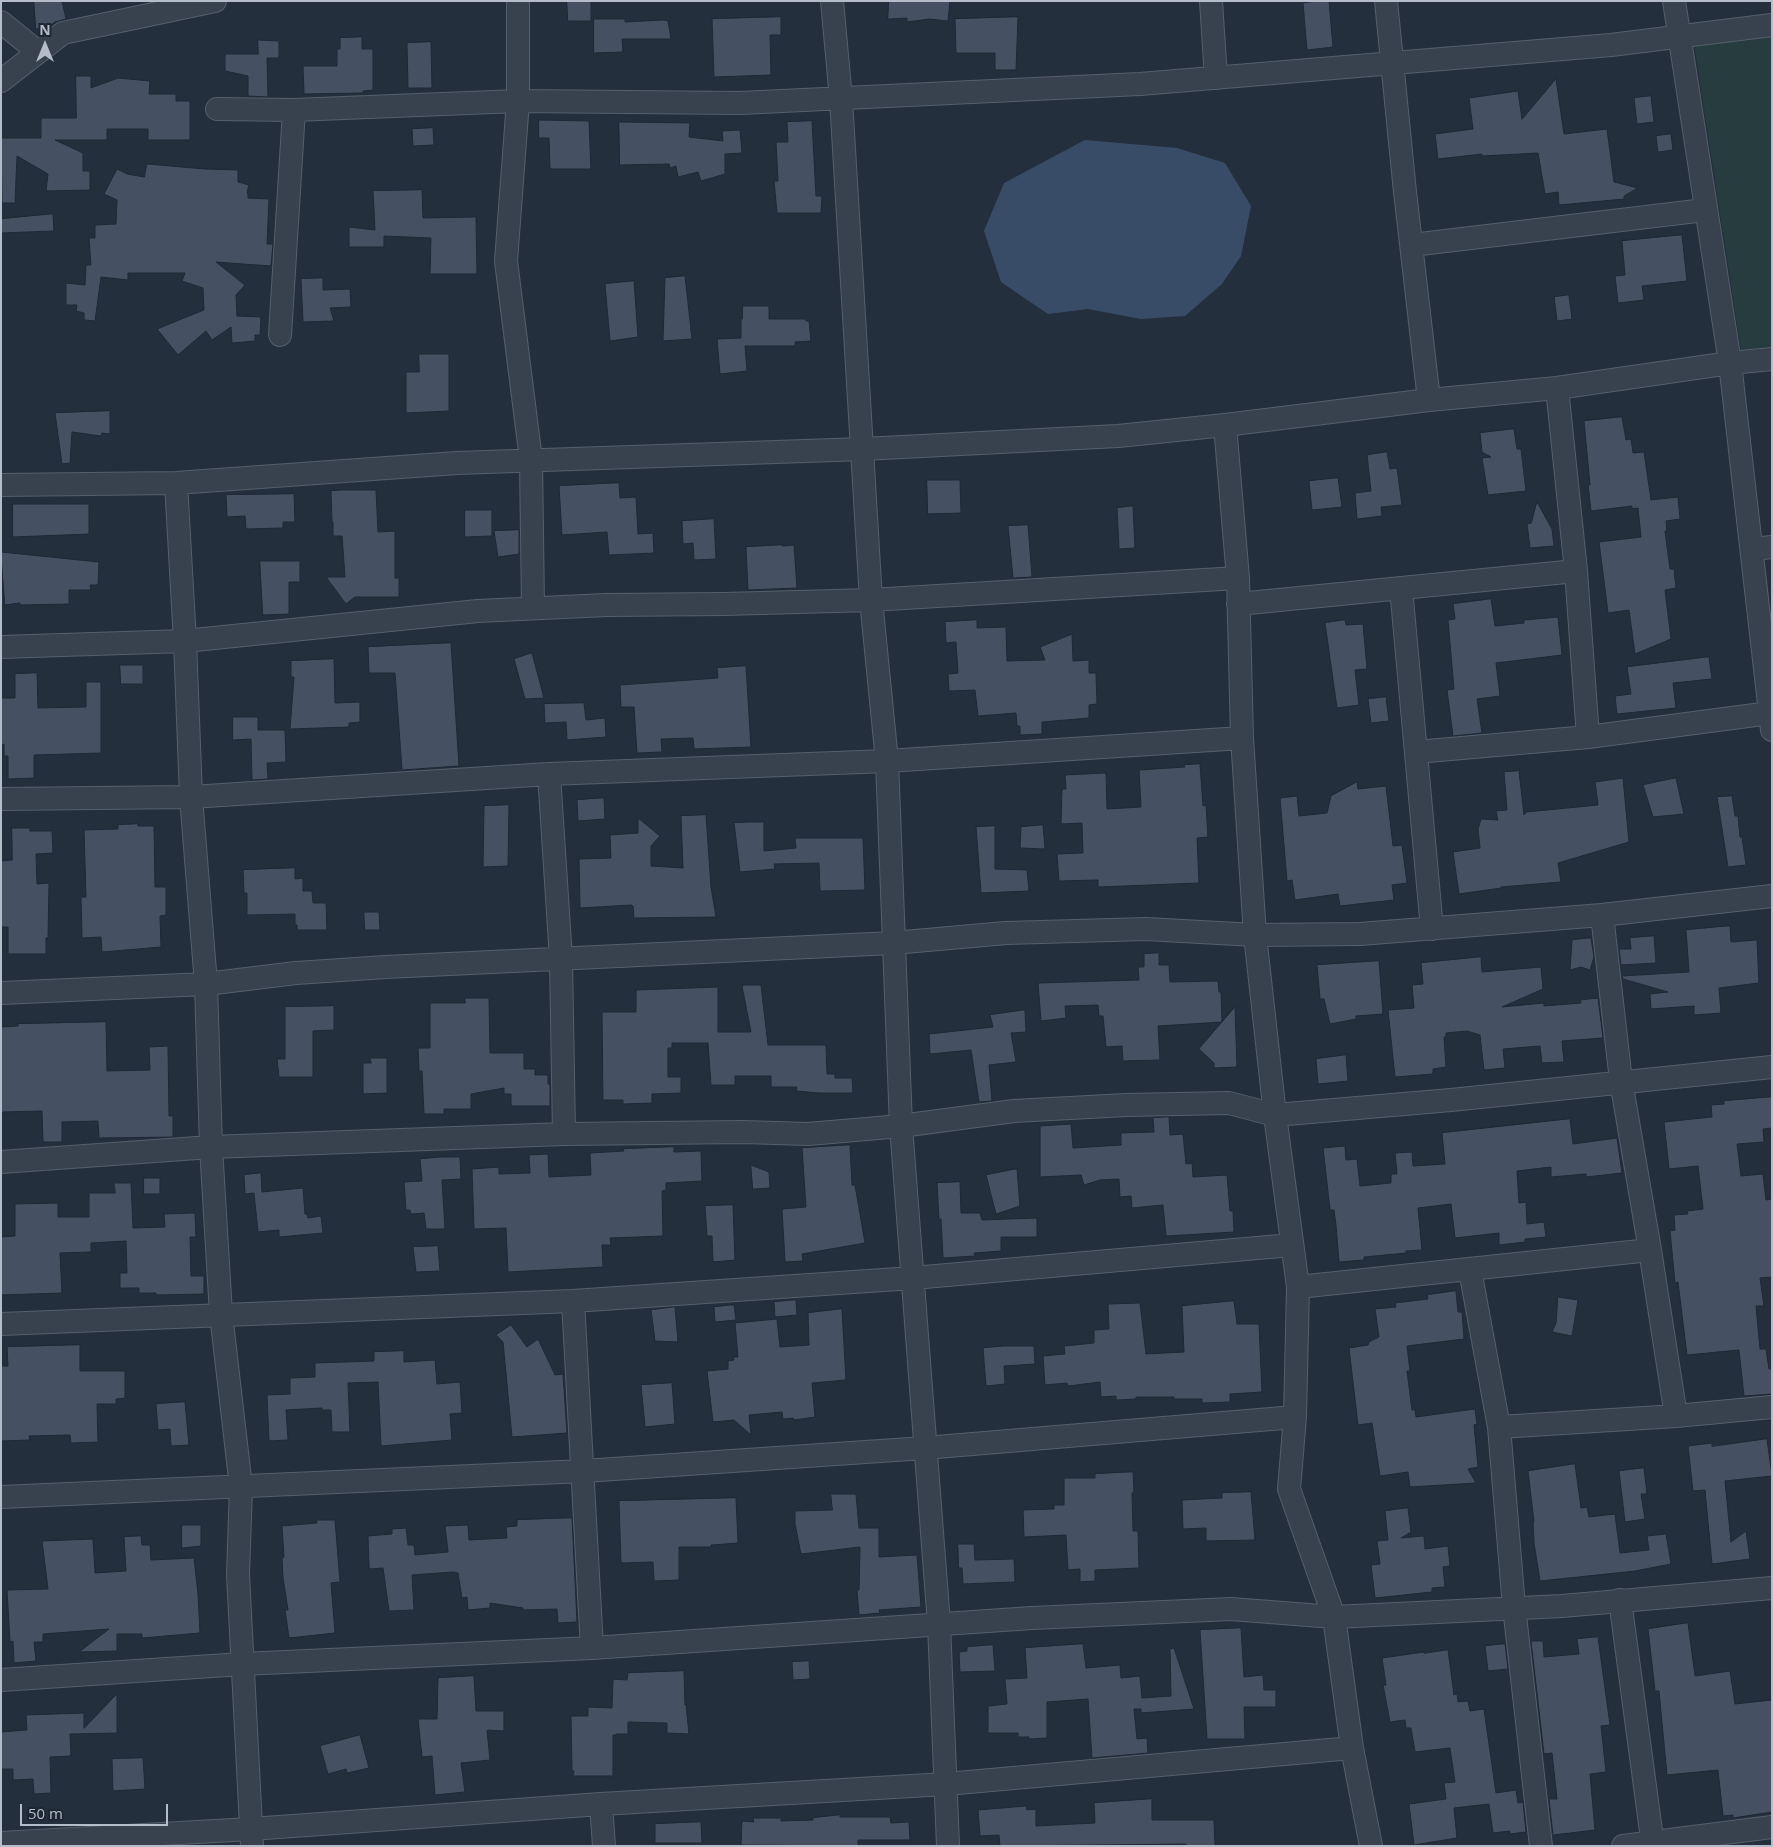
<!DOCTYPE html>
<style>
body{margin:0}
#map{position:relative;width:1773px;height:1847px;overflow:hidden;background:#242f3e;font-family:"Open Sans",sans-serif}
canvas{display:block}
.frame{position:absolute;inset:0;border:2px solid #b4bcc9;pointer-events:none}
.north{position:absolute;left:20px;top:20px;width:50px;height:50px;-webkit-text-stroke:4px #1d2633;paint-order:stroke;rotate:0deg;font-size:14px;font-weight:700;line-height:20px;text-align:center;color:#b4bcc9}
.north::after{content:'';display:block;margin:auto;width:18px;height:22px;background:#b4bcc9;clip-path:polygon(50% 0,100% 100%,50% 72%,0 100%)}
.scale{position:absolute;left:20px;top:1804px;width:148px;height:22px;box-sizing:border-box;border:2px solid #b4bcc9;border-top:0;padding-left:6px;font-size:15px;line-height:18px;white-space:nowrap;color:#b4bcc9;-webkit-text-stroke:4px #1d2633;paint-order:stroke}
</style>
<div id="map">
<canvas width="1773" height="1847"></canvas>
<div class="frame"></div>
<div class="north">N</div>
<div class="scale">50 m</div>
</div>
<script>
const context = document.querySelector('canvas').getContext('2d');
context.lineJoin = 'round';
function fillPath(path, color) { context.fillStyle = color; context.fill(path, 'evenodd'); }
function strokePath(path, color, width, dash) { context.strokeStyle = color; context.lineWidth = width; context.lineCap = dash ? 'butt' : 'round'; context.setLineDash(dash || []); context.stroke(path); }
const green = new Path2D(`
 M1772,32V347L1741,350L1694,43Z`);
const water = new Path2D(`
 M1085,140L1177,148L1225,163L1251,206L1241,256L1222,284L1185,316L1141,319L1088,309L1048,314L1001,282L984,231L1004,183Z`);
const building = new Path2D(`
 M34,1H62L66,19L55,22L47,28L36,29Z
 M567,1H591V21H568Z
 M889,1H950L948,21L929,19L907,22V18L888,19Z
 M1319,1H1329L1333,47L1307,50L1303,3Z
 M781,17V35H770L771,75L714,77L712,19Z
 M1018,17L1016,70H995V53H956L955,19Z
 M594,19H625V22L663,20L668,21L671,39H622L623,52L594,53Z
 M362,37V49H373V90L363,91V93L304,94L303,66H337V49H340V38Z
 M258,40L279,41V58H267L268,97L248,96V76L225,71V54H258Z
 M431,42L432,88H408L407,43Z
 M76,76H91V88L118,78L150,81L149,94H176V101H190V140H148V129H107V140H55L83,153V171H90V190L46,191L48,174L17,156L15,203H2L1,138H41V118H76Z
 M1556,79L1564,134L1607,129L1614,182L1638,188L1624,196V199L1559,205L1558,192L1545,194L1538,153L1482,156V154L1438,159L1435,134L1473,129L1469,98L1518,91L1522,119Z
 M1651,96L1654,122L1637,124L1634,98Z
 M539,120L589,121L591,169H550L549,138H539Z
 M812,121L816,196H822L821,213H777L774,181H778L776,142H788L787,122Z
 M619,122L690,123L689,137L723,141L722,131L740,130L742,153L725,154V174L701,181L698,172L678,177L676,166L670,168L669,164L620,165Z
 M433,128L434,145L413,146L412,129Z
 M1671,134L1673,150L1658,152L1656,136Z
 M147,164L205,169L238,170V182L249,185L247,193H248V198L269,199L267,244H273L271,266L216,262L245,285L236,295L237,316L261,317L260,335H255V341L232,343L231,327L212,340L206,331L178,355L157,329L204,310L203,288L182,281L185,273H128V280L101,277L95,321L84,320V313L76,311L77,305H66V283L85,285L86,265H91L89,238H95V225L116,224L117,200L104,194L117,169L127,174L144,177Z
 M422,190L423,218L476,217L477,274H430L431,238L384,236V247H349V227L375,230L373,191Z
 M53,214L54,231L1,233V219Z
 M1682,235L1687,281L1642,286L1644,300L1618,303L1615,276L1625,275L1622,241Z
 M685,276L692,339L663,341L665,278Z
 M323,278V290L350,289L351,307L330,308L334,321L303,322L301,279Z
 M634,281L638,337L610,341L605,284Z
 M1569,295L1572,319L1557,321L1554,297Z
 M743,306H769V319H806V321H809L811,341L795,342V346H745L747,371L720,374L717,339L741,338V319H742Z
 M419,354H449V411L406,413V372H419Z
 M110,411V434L102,433L101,436L72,432L70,463L62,464L55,413Z
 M1622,417L1626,440L1631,439L1633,453L1644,452L1651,500L1678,497L1680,519L1666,521L1667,531H1665L1670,569H1674L1676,588L1665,590L1671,639L1635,654L1629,610L1608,613L1599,542L1641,537L1638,508L1632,509V506L1591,511L1588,485H1590L1584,421Z
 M1514,429L1517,449H1521L1526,491L1488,495L1482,458L1491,457L1482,452L1480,433Z
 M1387,452L1390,469L1397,468L1402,505L1381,507L1382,516L1357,519L1355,493L1371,491L1367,455Z
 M1338,478L1342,507L1312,510L1309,481Z
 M927,480H960L961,513L928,514Z
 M619,483L620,498L636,497L638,534L653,533L654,553L609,555L607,532L562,535L559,486Z
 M342,490H376L378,532L395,531V578H399V597H355L346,604L326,577H345L342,536H333V522H332L331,491Z
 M294,494L295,522H283V528L246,529L245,516L227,517L226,495Z
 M1537,502L1552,529L1554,546L1530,548L1527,524L1531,523Z
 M13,504H89V534L13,537Z
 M1133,506L1135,548L1119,549L1117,508Z
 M465,510H492V536L465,537Z
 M714,519L716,559L694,560L693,543L683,544L682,521Z
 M1028,525L1032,577L1013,578L1008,526Z
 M519,530V554L498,557L494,531Z
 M782,545V546L794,545L797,588L748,590L746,547Z
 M1,552L99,562L98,585H90L91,590H69V604L20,605V603L5,605Z
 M260,561H300V582H289V614L263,615Z
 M1491,599L1495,626L1524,623V620L1558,617L1562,655L1496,663L1500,696L1477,699L1482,733L1453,736L1447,690L1454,689L1448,620L1455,619L1453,604Z
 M977,620V628L1006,627L1007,661L1045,660L1040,647L1072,634L1073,661L1089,660V673H1096L1097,704L1089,705V718L1042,722V734L1020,735V726H1017L1016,713L978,716L975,690L949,691L948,674L958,673L956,642L946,643L945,622Z
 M1345,620L1346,625L1363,624L1367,669L1355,670L1359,705L1337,708L1325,623Z
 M451,643L459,766L402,770L395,673H369L368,647Z
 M532,653L544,698L525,699L514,659Z
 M1709,657L1712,679L1673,683L1676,708L1617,714L1615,696L1631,694L1627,667Z
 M334,659L335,703L360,702V722L349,723V727L290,729L294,677H291V661Z
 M120,665H143V684H121Z
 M746,666L751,747L694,749L693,738L661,739L662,752L637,753L634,707H621L620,685L718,678L717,668Z
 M37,673L38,708L86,707V682H101V753L34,755V778L8,779V756H4V744L1,745V698H15V674Z
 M1386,697L1389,721L1371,723L1368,699Z
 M584,703L586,720L605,718L606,737L567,740L566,722L545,723L544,704Z
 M233,717H258V730H285L286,762L267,763L268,779L252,780L251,739L233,740Z
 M1200,764L1203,806L1206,805L1208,837L1197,838L1199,883L1098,887V880L1059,881L1057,854L1083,853L1082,823L1061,824L1062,789H1066L1065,775L1106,773L1107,809L1141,807L1139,770L1185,767L1184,765Z
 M1519,771L1524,815L1526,812L1598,805L1595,782L1623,778L1629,842L1558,863L1561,882L1501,887V888L1459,894L1453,852L1480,848L1478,829L1481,819L1498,820L1496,811L1507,810L1504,772Z
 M1676,778L1684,814L1653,817L1643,785Z
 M1357,782L1358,789L1386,786L1393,846L1402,845L1407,883L1392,885L1394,900L1340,906L1338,894L1295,900L1292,880L1287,881L1280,798L1297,796L1299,816L1327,813L1331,796Z
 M1732,796L1735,816H1738L1740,837H1742L1746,865L1728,867L1717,797Z
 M604,798L605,819L578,821L577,800Z
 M509,805L508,866L483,867L484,806Z
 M706,815L711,887L716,917L634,918L633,906L631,905L580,908L579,859L611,858L610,835L638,833V818L660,836L651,846V866L683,868L681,816Z
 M749,822H764V851L796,848L795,838H863L865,890L820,891L819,863L774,864L775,869L740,872L734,823Z
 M138,824V826H154L155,887H166V915L160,916L161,947L102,952L101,937L82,938L81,897H86L84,830L118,829V825Z
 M1043,825L1045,849L1020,848L1021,827Z
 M995,826V869L1027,870L1029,891L981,893L976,827Z
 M12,828H30V831H52L53,853L36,854L37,884L49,883L48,938H46V954H8V927H1V861L12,860Z
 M295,868V879L303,878V891H312L313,903H326L327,930H297V925H295V914L247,915V893H244L243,870Z
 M364,912H379L380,930H365Z
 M1730,926L1731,942L1757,940L1759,983L1719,988L1721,1013L1694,1015V1006L1651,1009L1650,994L1668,992L1623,979L1622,976L1689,972L1686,930Z
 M1654,936L1656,963L1621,965L1619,949H1631L1630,938Z
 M1591,938L1594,957L1590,970L1581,967L1570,970L1572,940Z
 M1159,953V965H1169L1170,982L1218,981L1219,992H1221L1222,1022L1158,1026L1160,1060L1123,1061L1122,1046L1106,1047L1103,1016H1099L1098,1005L1065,1006L1066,1018L1041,1021L1038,983L1139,980L1138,967H1144V954Z
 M1481,957L1482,972L1541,967L1543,989L1502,1007L1544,1003V1006L1581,1003L1580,1000L1598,998L1603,1038L1562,1041L1564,1062L1542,1063L1540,1046L1503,1049L1505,1068L1484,1070L1480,1035L1467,1031L1446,1033V1037H1444L1446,1067L1433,1069V1074L1395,1077L1388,1010L1414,1008L1412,985L1423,984L1421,963Z
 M1379,961L1383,1014L1356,1016V1019L1330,1024L1324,999H1320L1317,965Z
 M745,985H761L768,1045H826L827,1074H835V1078H852L853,1093H819L796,1091L797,1087H771V1076H735V1085H711L708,1043H672V1048H668V1077H681V1093L652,1094V1103L623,1104V1100H603L602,1012H636V990L718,987V1032H751L742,986Z
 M465,998H489L490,1053H524V1069H535V1075H548V1084H550V1106H511V1094H504V1088L471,1094V1109H444V1114H424L422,1071H419L418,1048H430V1003H465Z
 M334,1006V1030L313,1031V1077H279L277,1059H285V1007Z
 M1235,1007L1237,1067L1214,1068V1063L1199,1049Z
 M1025,1010L1026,1032L1011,1033L1016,1062L989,1065L992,1101L979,1102L971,1050L930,1054L929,1034L993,1027L990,1015Z
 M106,1022L107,1071L150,1070L149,1047L168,1046L169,1116H173V1137L99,1138L98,1121L62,1122V1142H43L42,1111L1,1112V1027L18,1026V1024Z
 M1346,1055L1348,1081L1318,1084L1316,1059Z
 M370,1058H387V1093L363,1094V1063H371Z
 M1772,1097V1128L1763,1129L1764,1142L1737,1144L1741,1176L1763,1174L1766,1200L1772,1199V1277L1760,1278L1764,1306H1756L1760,1349H1766L1769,1369H1772V1394L1744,1396L1739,1350L1687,1355L1678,1282L1675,1283L1670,1231L1675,1230L1674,1215L1688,1214L1687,1211L1703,1209L1698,1166L1669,1169L1664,1122L1712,1117L1711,1105L1724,1104V1101Z
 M1169,1117L1170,1135L1183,1134L1186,1164L1192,1163L1193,1177L1227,1175L1230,1211H1233L1234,1232L1166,1236L1163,1205L1132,1208L1131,1196L1120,1197L1119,1179L1100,1180L1084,1185L1081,1175L1040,1177V1126L1071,1124L1073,1148L1121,1145V1133L1154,1132L1153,1118Z
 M1570,1119L1573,1144L1617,1138L1622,1173L1586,1177V1174L1551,1177V1167L1517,1171L1519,1203L1526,1202L1527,1224L1544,1222L1546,1237L1525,1239V1242L1499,1245V1233L1455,1238L1451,1204L1418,1208L1422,1250L1406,1251V1253L1364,1257V1260L1339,1262L1336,1225L1334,1210H1330L1323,1148L1345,1146L1346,1160L1357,1159L1360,1186L1391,1183V1174H1397L1395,1153L1412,1152L1413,1166L1445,1164L1442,1133Z
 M850,1145L852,1185H855L865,1243L802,1254L803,1261L785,1262L782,1209L806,1207L802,1148Z
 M674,1147V1152L701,1151L702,1181L666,1183V1190L662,1191L663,1236L610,1238L611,1245H602L603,1267L508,1272L506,1228L474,1229L472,1169L499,1167V1174L530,1173L529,1155L548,1154L549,1177L591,1175L590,1153L624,1151L623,1149Z
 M442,1157H460L461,1179L442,1180L445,1229H426L424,1213L411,1214L410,1210H406L404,1182L422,1181L420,1159Z
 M751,1165L769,1172L770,1188L753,1189Z
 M1017,1169L1020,1206L996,1214L986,1175Z
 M261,1173L262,1192L303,1188L305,1214H307L308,1218L321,1216L323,1233L279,1237V1230L258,1232L254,1193L245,1194L244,1175Z
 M144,1178H160V1194H144Z
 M960,1182L961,1213H980L982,1220L1037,1218V1237H1001V1251L974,1253L975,1256L943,1258L941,1219H939L937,1183Z
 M114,1183H131L133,1228L165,1227L164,1214L195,1213L196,1237H190L191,1276H204V1294L156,1295V1293H139V1288H120V1273H127L126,1241L91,1243V1252L60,1253L62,1293L1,1295V1237L15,1236V1204L58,1203V1217H89V1193H115Z
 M733,1205L735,1260L713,1262L712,1236H707L705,1206Z
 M438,1246L440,1271L416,1272L413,1247Z
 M1456,1291L1458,1312H1462L1464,1339L1407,1346L1410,1371H1407L1412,1410H1415L1416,1417L1475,1409L1477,1424L1474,1425L1478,1467L1468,1469L1476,1483L1410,1487L1408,1472L1380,1476L1372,1423L1358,1425L1349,1348L1368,1345L1369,1342L1379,1337L1375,1309L1396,1307L1395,1303L1428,1299L1427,1295Z
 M1558,1297L1578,1300L1572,1336L1552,1332L1556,1323Z
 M796,1300L797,1315L775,1317L774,1302Z
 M1234,1301L1237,1324H1259L1262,1392L1230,1394V1402L1202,1403V1399H1174V1397H1136V1399L1116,1400V1396L1101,1397L1100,1382L1068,1386L1067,1383L1045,1385L1043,1356L1065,1354L1064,1346L1094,1343V1330L1109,1329L1108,1304L1140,1303L1146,1354L1184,1352L1182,1306Z
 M734,1305L736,1320L715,1322L714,1307Z
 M675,1307L678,1342L655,1341L651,1310Z
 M842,1309L846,1380L812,1383L815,1417L794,1420L793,1418L783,1419L782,1412L749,1415L751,1435L734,1420L713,1422L707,1371L728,1369V1361L734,1360L733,1357H738L735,1323L777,1319L780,1347L809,1345L808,1313Z
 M511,1325L527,1347L538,1339L555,1375L563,1374L567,1433L512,1437L503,1342L496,1335Z
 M80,1345V1371H125V1398L116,1399V1404H97L98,1442L71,1443L70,1435L29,1436L30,1440L1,1441V1366H8L7,1347Z
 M1004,1346H1034L1035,1364L1004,1366L1005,1384L986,1386L983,1348Z
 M404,1351V1362L435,1360L437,1384L460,1382L462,1413L450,1414L452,1440L381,1446L378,1382L348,1383L350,1432H332L331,1410H322V1408L286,1410L288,1440L269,1441L267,1395L290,1394V1378L315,1377V1363L374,1361V1352Z
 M672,1383L675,1424L645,1427L641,1385Z
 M185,1402L189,1445L171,1446L170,1429L158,1430L156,1404Z
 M1767,1439L1772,1476L1725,1481L1731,1542L1746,1531L1750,1559L1712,1564L1705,1490L1693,1491L1688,1446L1712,1443V1446Z
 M1575,1464L1581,1508L1587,1507L1589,1517L1615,1514L1620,1553L1649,1550L1647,1536L1666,1534L1671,1564L1635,1571L1540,1581L1534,1543L1533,1522H1534L1528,1471Z
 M1644,1468L1647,1494H1641L1645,1519L1625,1522L1619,1471Z
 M1133,1472L1134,1492L1132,1493L1133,1531H1138L1139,1568L1095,1570V1581L1080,1582V1569L1068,1570L1066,1535L1024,1537L1023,1510L1054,1509V1505H1064V1478H1095V1474Z
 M1251,1492L1255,1540L1206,1541V1528L1183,1529L1182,1500L1222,1498V1493Z
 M831,1494H856L859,1528H879V1557L917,1555L921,1607L879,1610L880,1613L859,1615L857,1590H859L860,1547L801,1554L795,1524V1511L832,1510Z
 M736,1498L738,1543L711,1545V1547H679V1580L654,1581L653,1562L621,1563L619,1501Z
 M1408,1508L1411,1532L1401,1538L1424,1536L1425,1549L1448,1546L1450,1566L1443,1567L1445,1587L1432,1588V1592L1375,1598L1371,1565L1380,1564L1377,1541L1388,1540L1385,1511Z
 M572,1518L577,1622L558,1623L557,1609L523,1610V1608L490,1603V1608L468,1610L467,1597L462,1598L458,1573L453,1572L412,1575L414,1610L389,1611L383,1568L370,1569L369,1567L368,1536L392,1534V1529L406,1528L408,1545H414L415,1555L448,1552L445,1526L468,1525L469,1540L507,1538L506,1527L517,1526V1520Z
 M316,1520H335L340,1582L331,1583L335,1633L289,1638L285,1610H288L283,1578L282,1558L284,1557L282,1526L317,1523Z
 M182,1525H201V1546L182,1548Z
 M141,1536L142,1545H150L151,1560L194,1558L198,1594L200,1633L142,1638V1634H117V1651L79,1652L109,1629L43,1634V1642H34L36,1661L14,1663L13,1641L10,1642L7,1590L48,1589L42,1541L93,1539L95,1573L126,1571L124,1537Z
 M958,1544H974L975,1560L1014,1559L1015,1582L963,1584L962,1568H959Z
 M1688,1623L1695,1676L1730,1671L1735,1704L1772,1700V1812L1733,1818V1815L1723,1816L1718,1770L1667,1775L1659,1691H1655L1648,1629Z
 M1241,1628L1244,1677L1263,1675L1264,1690H1276V1707H1244L1245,1739H1207L1200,1630Z
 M1598,1637L1610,1725L1601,1726L1606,1772L1590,1774L1595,1830L1553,1835L1549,1799H1557L1552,1753L1544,1754L1531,1641H1543L1544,1657L1579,1654L1577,1639Z
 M1083,1644L1086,1668L1120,1665L1121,1678L1140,1676L1142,1698L1171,1696L1170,1649L1174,1648L1194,1709L1141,1713V1709H1134L1137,1739L1147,1738L1148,1753L1092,1758L1088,1699L1047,1702V1738L1029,1739V1737H1018V1733H988V1706L1007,1704L1005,1679L1027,1678L1025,1648Z
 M1505,1644L1508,1669L1488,1671L1485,1646Z
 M993,1645L995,1671L960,1672L959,1652L967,1651V1647Z
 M1448,1650L1454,1695L1457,1694L1458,1702L1468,1701L1470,1711L1484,1709L1496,1793L1516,1790L1518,1803L1523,1802L1526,1832L1510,1834V1831L1493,1833L1489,1804L1454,1808L1457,1838L1414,1845L1409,1804L1446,1799L1444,1783L1455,1782L1450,1748L1415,1752L1411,1728H1406L1405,1720L1390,1722L1383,1685H1386L1382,1658L1424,1652V1653Z
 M809,1661L810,1679L793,1680L792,1662Z
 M684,1671L685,1705L686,1704L689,1734L667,1733V1723L628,1722V1734H616V1735H613V1776H573L574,1771H572L571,1716H588V1707L612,1708L613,1679L627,1680L628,1673Z
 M474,1676L476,1711H504V1731L487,1730L490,1760L461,1763L465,1792L435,1795L432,1756L422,1757L418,1719H437L438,1678Z
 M117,1694V1733L70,1734L71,1756L50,1757L51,1793L34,1794L33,1779L13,1780V1769H1V1732L27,1730L26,1715L84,1713V1728Z
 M360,1735L369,1768L347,1773L346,1769L328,1774L320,1746Z
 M143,1758L145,1789L113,1791L112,1759Z
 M1152,1799V1820H1214L1215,1846H1186V1844L1000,1846L999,1835L980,1836L978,1810L1026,1806L1027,1810L1036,1809V1826L1095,1823L1094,1803Z
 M840,1815V1817H890L891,1823L909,1822L910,1840H858V1846L741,1845L742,1821L754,1822L753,1818H781V1821L813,1820V1818Z
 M701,1822L702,1843H655V1824Z`);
const minor = new Path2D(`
 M518,1V101L506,261L531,460L533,608
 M832,1L841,99L871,600L887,761L901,1126L939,1624L948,1846
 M1211,1L1216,78
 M1386,1L1405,192L1429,400
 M1674,1L1730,363L1772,730
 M1,22L38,52
 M1,81L63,33L215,1
 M217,109L294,110L518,101L740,103L1140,84L1611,45L1772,25
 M1412,245L1705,210
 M280,335L294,110
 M1557,388L1576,571L1588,737
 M1225,425L1238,578L1242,738L1255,935L1275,1115L1298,1287L1295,1417L1289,1489L1334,1617L1352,1748L1371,1846
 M176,483L185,641L191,797L206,984L211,1147L221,1314L241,1487L238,1574L252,1846
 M1,485L176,483L457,463L863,449L1118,436L1225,425L1429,400L1557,388L1730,363L1772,359
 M1752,549L1772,547
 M1401,588L1432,929
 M1238,604L1576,571
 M1,647L185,641L478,611L606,605L724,604L871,600L1238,578
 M1416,752L1588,737L1770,713
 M549,774L561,959L564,1134
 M1,799L191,797L549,774L887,761L1242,738
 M1602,915L1621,1081L1650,1250L1676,1416
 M1,993L206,984L296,973L386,967L893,943L1006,933L1146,929L1255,935L1360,934L1602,915L1772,896
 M1,1162L211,1147L564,1134L743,1132L808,1134L901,1126L1014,1111L1126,1105L1229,1103L1275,1115L1451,1100L1772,1067
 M1470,1270L1499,1427L1514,1607L1541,1846
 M1298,1287L1650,1250
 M573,1301L592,1648
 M1,1324L573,1301L913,1278L1292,1245
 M1499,1427L1676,1416L1772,1407
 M1,1497L584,1471L925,1448L1295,1417
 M1620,1600L1653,1846
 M1,1680L242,1664L592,1648L1032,1618L1231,1609L1334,1617L1562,1606L1772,1588
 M601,1804L604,1846
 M1,1843L251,1829L601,1804L946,1784L1352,1748
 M1623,1846L1772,1827`);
fillPath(green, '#263c3f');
fillPath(water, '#394c67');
fillPath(building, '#455162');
strokePath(building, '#1f2835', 1);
strokePath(minor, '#565f6c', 24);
strokePath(minor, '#38414e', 22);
</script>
